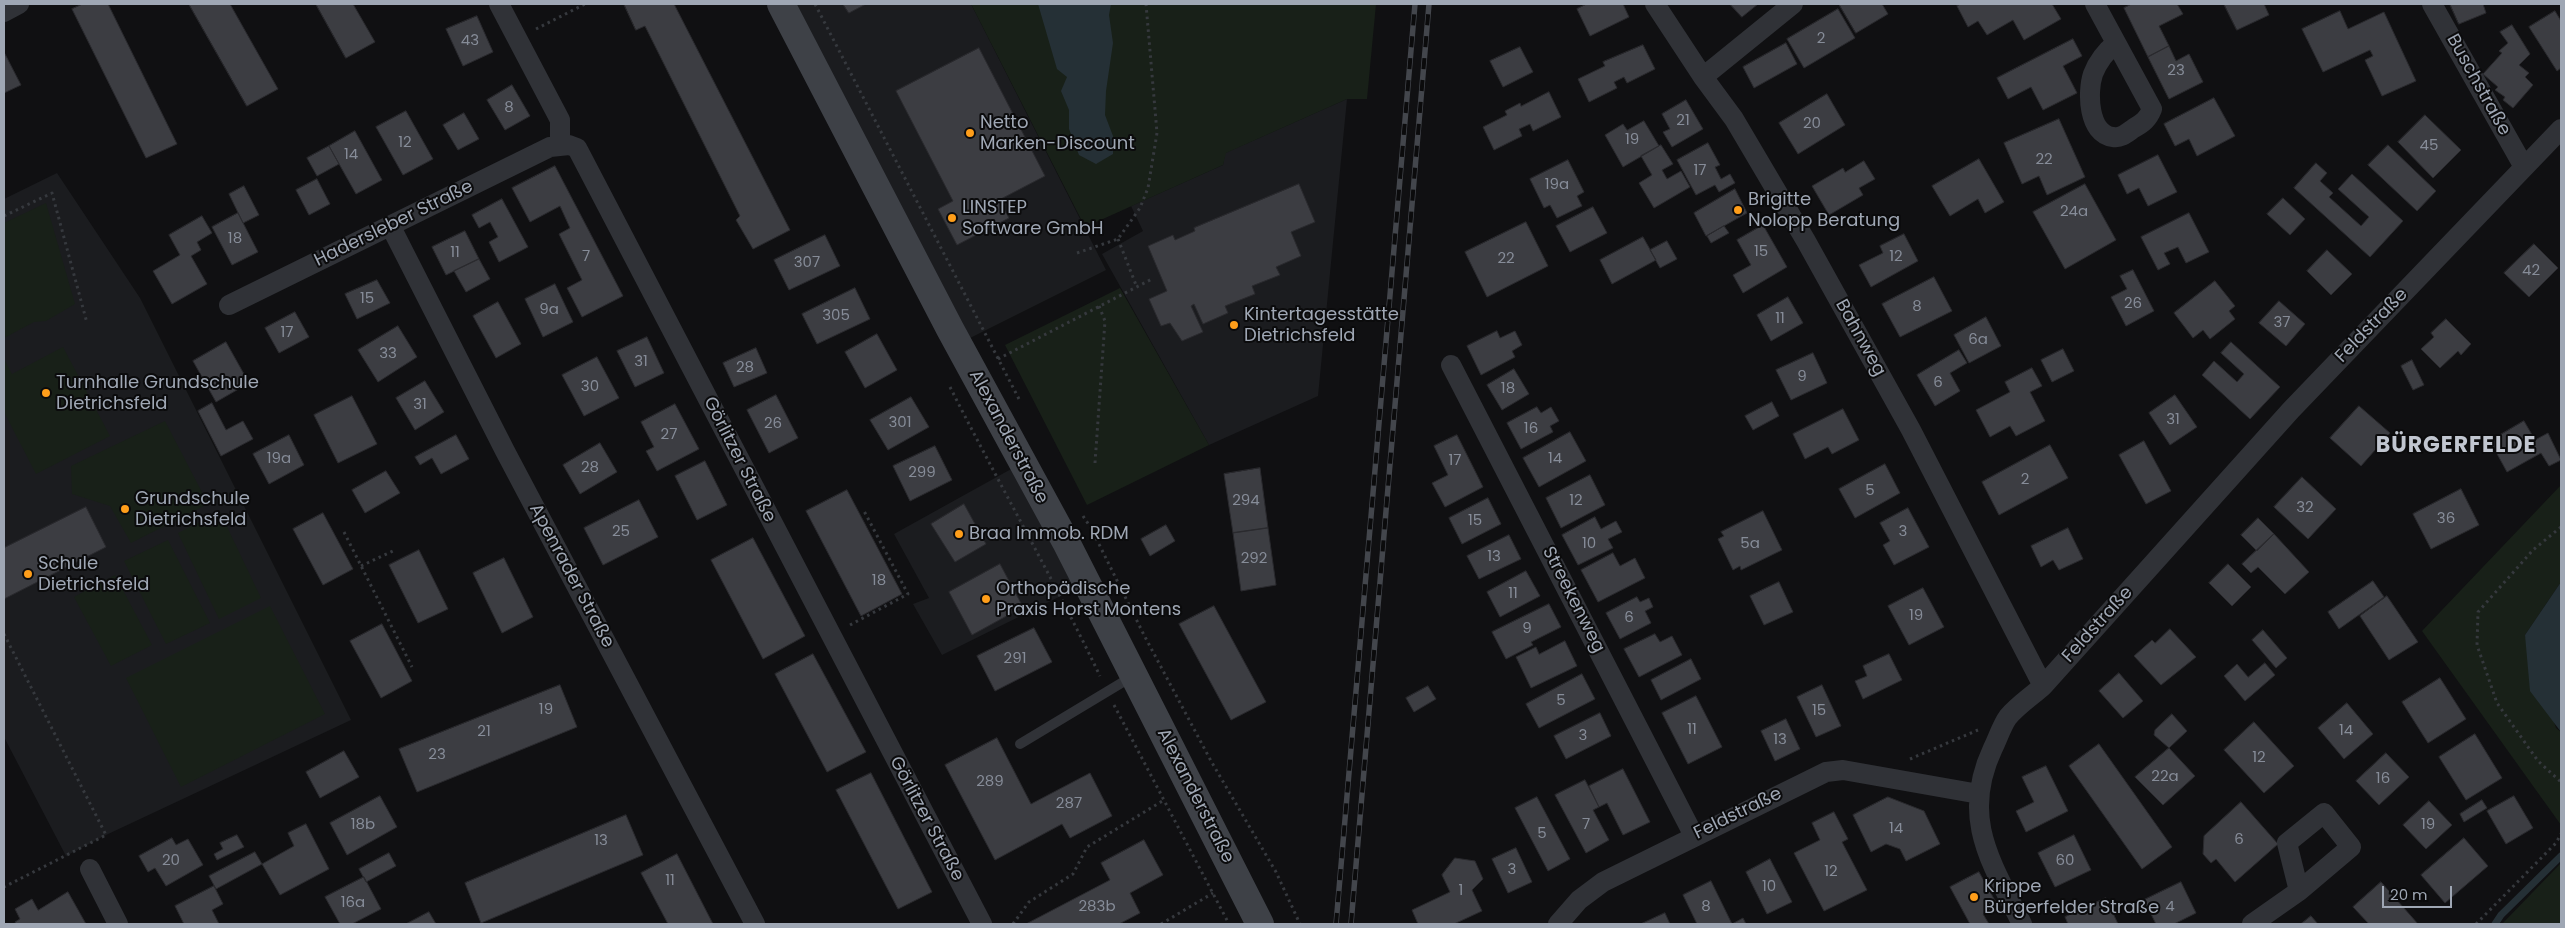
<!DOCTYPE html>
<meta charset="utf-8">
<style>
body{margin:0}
#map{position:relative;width:2565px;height:928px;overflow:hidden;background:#101012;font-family:Poppins,sans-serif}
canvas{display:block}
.frame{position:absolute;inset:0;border:5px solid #9fa7b4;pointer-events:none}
.scale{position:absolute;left:2382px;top:886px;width:70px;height:22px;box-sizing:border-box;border:2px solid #9fa7b4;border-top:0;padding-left:6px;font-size:15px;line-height:18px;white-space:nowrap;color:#9fa7b4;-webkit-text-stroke:4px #0b0b0c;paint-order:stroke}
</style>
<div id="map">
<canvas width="2565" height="928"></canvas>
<div class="frame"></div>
<div class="scale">20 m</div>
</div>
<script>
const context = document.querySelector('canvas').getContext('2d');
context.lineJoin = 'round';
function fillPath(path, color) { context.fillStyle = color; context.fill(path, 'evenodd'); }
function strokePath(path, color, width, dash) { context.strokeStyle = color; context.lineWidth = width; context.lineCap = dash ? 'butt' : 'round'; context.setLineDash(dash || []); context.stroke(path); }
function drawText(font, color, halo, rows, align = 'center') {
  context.font = font + ' Poppins,sans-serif'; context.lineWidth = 4; context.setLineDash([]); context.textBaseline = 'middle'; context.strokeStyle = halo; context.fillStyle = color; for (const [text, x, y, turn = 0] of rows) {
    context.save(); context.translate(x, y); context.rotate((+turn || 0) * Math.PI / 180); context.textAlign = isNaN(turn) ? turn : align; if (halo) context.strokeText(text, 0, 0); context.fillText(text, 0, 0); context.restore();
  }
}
const built = new Path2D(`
 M781,4H971L1106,270L958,344Z
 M1347,99L1318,396L1209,445L1102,254L1143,231L1131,206L1223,165L1225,153Z
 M57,173L140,298L351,720L106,835L66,856L4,737V199Z
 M1022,463L1087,583L942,655L913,604L929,598L894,534Z`);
const green = new Path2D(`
 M971,4H1376L1367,99H1347L1226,153L1223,165L1085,227Z
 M46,203L75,304L46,321L34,322L4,338V223Z
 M1120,288L1209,445L1087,505L1005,345Z
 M63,347L110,436L36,474L4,412V359L12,374Z
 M165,421L208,504L131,543L110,506L72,494L71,466Z
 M2561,485V582L2525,635L2556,728L2561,732V825L2422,631Z
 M220,512L261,598L219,619L178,533Z
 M168,540L210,623L166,644L124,561Z
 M115,575L152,645L111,666L74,597Z
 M270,606L325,714L181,787L126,678Z
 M2561,863V924H2502Z`);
const water = new Path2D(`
 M1038,4H1111L1109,15L1113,43L1106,91L1105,115L1113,136V154L1096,164L1079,155L1069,129V110L1061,91L1067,77L1057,69Z
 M2561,582V732L2530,691L2525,635Z`);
const stream = new Path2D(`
 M2495,924L2501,915L2561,856`);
const building = new Path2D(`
 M83,4H108L177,144L146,158L72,9Z
 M189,4H230L278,89L247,106Z
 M316,4H353L375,42L346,58Z
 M624,4H674L790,230L753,249L736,220L740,216L645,26L636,30Z
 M843,4H866L849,13Z
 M1587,4H1623L1629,17L1590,36L1577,9Z
 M1730,4H1758L1742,17Z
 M1839,4H1882L1888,14L1856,33Z
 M1961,4H2052L2061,19L2024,40L2013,20L1987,35L1978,21L1968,27L1957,6Z
 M2132,4H2177L2183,14L2159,26L2169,46L2148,57L2124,8Z
 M2224,4H2264L2269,15L2237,30Z
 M2450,4H2483L2486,13L2459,24Z
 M1838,9L1855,38L1804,68L1787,39Z
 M2340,11L2348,29L2384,12L2416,81L2382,96L2365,60L2373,56L2370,50L2323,72L2302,29Z
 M2555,11L2561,21V68L2557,71L2529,27Z
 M477,16L493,52L463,66L446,29Z
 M2512,25L2530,54L2519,65L2529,73L2525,77L2533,85L2513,108L2503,100L2505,97L2495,90L2498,87L2483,74L2502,53L2499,51L2508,43L2500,32Z
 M2073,39L2082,56L2063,66L2077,93L2043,110L2031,87L2008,99L1997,78Z
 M1786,43L1797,64L1754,88L1743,67Z
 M1643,45L1655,69L1627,83L1624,77L1614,82L1617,88L1589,102L1578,79L1605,66L1603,62Z
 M2169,46L2176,61L2189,54L2203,82L2169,99L2148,57Z
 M1520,47L1533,72L1503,87L1490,61Z
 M979,48L1045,176L999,200L1009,218L957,245L938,209L953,201L896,91Z
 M5,54L21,85L4,93V55Z
 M512,85L530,116L505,130L487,100Z
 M1549,92L1561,117L1533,131L1530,124L1519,129L1522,136L1494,150L1483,127L1507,115L1505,111L1520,103L1521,106Z
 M1827,94L1845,125L1798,154L1779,123Z
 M2214,98L2235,136L2197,156L2189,139L2175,146L2164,124Z
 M1686,100L1703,129L1672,147L1663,132L1670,129L1662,114Z
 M406,111L433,159L403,175L376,127Z
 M464,113L479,139L458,150L443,125Z
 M2425,115L2461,150L2433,178L2398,142Z
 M2059,119L2085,177L2047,195L2039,176L2022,184L2004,143Z
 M1644,121L1659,146L1623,167L1605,135L1623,124L1627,130Z
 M355,131L382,180L356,194L329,146Z
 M1708,143L1720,165L1715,167L1721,179L1730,174L1735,183L1719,192L1715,185L1696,195L1677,160Z
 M1661,145L1673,164L1662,170L1667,179L1681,171L1690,187L1654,208L1639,183L1652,175L1641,156Z
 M2388,145L2436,191L2417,211L2368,165Z
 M329,146L339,164L317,176L307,158Z
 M2158,155L2177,192L2148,206L2139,188L2127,194L2118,175Z
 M1979,159L2004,202L1985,213L1978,199L1950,216L1932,186Z
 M1568,160L1584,192L1577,196L1582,206L1557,218L1550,205L1544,208L1530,179Z
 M1864,161L1875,179L1859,188L1863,195L1829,215L1812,186L1843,168L1845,172Z
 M2316,163L2327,173L2320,181L2333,193L2329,197L2361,226L2369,217L2338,189L2352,174L2403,221L2370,257L2294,188Z
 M555,166L623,296L582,317L567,288L582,280L559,234L570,228L560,206L530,222L512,188Z
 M317,179L330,204L309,215L296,190Z
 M1299,184L1315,222L1291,232L1301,256L1276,267L1280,275L1252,286L1255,294L1225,306L1228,313L1203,324L1194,304L1191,306L1203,332L1182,341L1170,323L1161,326L1149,299L1167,291L1148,246L1173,235L1175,240L1195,231L1194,228Z
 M2085,184L2116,240L2065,269L2033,212Z
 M244,186L259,215L243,223L229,194Z
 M1735,189L1747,213L1706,236L1694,213Z
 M2283,198L2305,219L2290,235L2267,214Z
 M502,199L528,247L499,262L489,242L498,237L490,222L479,228L472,215Z
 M1593,207L1607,233L1570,252L1556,226Z
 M238,213L258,252L232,265L212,227Z
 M2189,213L2209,252L2186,263L2178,247L2164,253L2170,264L2158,270L2141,237Z
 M202,216L212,233L197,242L201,250L191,256L207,284L172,304L153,271L180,255L169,235Z
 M1526,222L1548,266L1487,297L1465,252Z
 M1763,225L1787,267L1743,293L1733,275L1751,265L1737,240Z
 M1724,226L1729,233L1711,243L1707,236Z
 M465,231L479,259L446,275L432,247Z
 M1904,234L1918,261L1871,287L1859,265L1883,253L1880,246Z
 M825,235L840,266L789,290L774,260Z
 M1643,237L1656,260L1612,284L1600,260Z
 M1667,241L1677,259L1660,268L1650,250Z
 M2534,244L2558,268L2529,297L2504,273Z
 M2327,250L2352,274L2331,295L2307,271Z
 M479,259L490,279L466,292L454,271Z
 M2133,270L2154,311L2126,326L2111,297L2127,289L2120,276Z
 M1934,277L1952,311L1900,337L1882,304Z
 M377,280L390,303L357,319L345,294Z
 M2215,281L2235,306L2229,311L2235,319L2210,339L2203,330L2193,338L2174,313Z
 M555,284L573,322L543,337L525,299Z
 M855,288L870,319L817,344L802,314Z
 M1788,297L1803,323L1771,341L1757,315Z
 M2279,301L2305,324L2286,346L2259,323Z
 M498,302L521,344L496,358L473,316Z
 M295,312L309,337L279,353L265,328Z
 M1986,317L2001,346L1969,363L1954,335Z
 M2446,319L2471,344L2461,355L2458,351L2440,368L2421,349L2434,337L2431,333Z
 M398,326L417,357L378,382L358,350Z
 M1497,331L1500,338L1515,331L1522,345L1512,351L1515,357L1481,375L1467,346Z
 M877,334L897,370L865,388L845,352Z
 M647,337L664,373L635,387L617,351Z
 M226,342L249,383L216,402L193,361Z
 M2231,342L2280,387L2250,419L2202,375L2214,361L2237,382L2244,374L2221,353Z
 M756,348L767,373L734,387L723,363Z
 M2063,349L2074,371L2052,382L2041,360Z
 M1959,350L1967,363L1950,373L1960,391L1935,406L1917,375Z
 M1813,353L1827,383L1791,400L1776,370Z
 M597,357L619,398L584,416L562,375Z
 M2412,360L2424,385L2413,390L2401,366Z
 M2032,368L2042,386L2030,392L2045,421L2016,436L2010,426L1990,437L1976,410L2010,392L2005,382Z
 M1514,369L1529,394L1502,410L1487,385Z
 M425,381L444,412L415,430L396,398Z
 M776,395L798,438L769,453L747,410Z
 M2175,395L2197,427L2170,445L2149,413Z
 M352,396L377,444L338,463L314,415Z
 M911,397L929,427L888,450L870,420Z
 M1772,402L1779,416L1753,430L1745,416Z
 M212,403L226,430L243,421L253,439L221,456L198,411Z
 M675,404L699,449L657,471L646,451L654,447L641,422Z
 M2359,406L2390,433L2361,466L2330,438Z
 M1537,407L1541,413L1551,407L1559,421L1550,426L1553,432L1521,449L1507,423Z
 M1843,409L1859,440L1832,454L1828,447L1805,459L1793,434Z
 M2524,421L2535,440L2548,433L2561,460L2549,466L2541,453L2507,472L2490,441Z
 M1570,432L1586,461L1539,487L1523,458Z
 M289,435L304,465L269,484L253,454Z
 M456,435L469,459L441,474L432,458L420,465L415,457Z
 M1457,435L1483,487L1445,507L1432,483L1448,475L1434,446Z
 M2144,441L2171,491L2146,504L2119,455Z
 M600,443L617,472L580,494L563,465Z
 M2050,445L2068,478L1999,515L1982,482Z
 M935,446L952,480L910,501L893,466Z
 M705,461L727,505L697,520L675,476Z
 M1885,464L1900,493L1855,518L1839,489Z
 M1260,468L1268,528L1233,533L1224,474Z
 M386,471L400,493L365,513L352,490Z
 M1590,475L1605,505L1561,528L1546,498Z
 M2302,477L2336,509L2308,539L2274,507Z
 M2461,489L2479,525L2431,549L2413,514Z
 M847,490L902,594L861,616L806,511Z
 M1488,498L1501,524L1462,544L1449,518Z
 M639,500L658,537L603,565L584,528Z
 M964,504L986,544L955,562L931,524Z
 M86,507L106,547L4,599V548Z
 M1908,508L1929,547L1894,565L1883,545L1890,541L1880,523Z
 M1763,511L1782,550L1741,570L1740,566L1733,570L1718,539L1724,536L1721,532Z
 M323,513L353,569L323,585L293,529Z
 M1595,517L1601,529L1616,521L1622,532L1608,539L1613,548L1578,565L1562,535Z
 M2258,518L2274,534L2257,551L2241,535Z
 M1166,525L1175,541L1150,556L1141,539Z
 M1268,528L1276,585L1241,591L1233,533Z
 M2068,528L2083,559L2059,570L2053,560L2041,567L2031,546Z
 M2274,534L2309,572L2285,594L2258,567L2251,573L2242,564Z
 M1509,535L1521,559L1479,579L1467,556Z
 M753,538L805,636L763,659L711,560Z
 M419,550L448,609L418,623L389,565Z
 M1613,553L1620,566L1635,558L1645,578L1598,602L1581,570Z
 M504,558L533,617L502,633L473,573Z
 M1000,564L1023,607L972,635L949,592Z
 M2228,564L2251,587L2232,606L2209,583Z
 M1526,571L1540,596L1500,617L1487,592Z
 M2373,581L2384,597L2339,629L2328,612Z
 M1779,582L1793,612L1764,625L1750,596Z
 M1923,588L1944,627L1909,645L1888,606Z
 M2387,596L2418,642L2389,660L2360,616Z
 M1637,597L1640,602L1649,598L1653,607L1645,611L1651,623L1620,639L1606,613Z
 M1549,604L1561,627L1531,642L1533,645L1506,659L1492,632Z
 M1214,606L1266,702L1231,720L1179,624Z
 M382,624L412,681L381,698L350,641Z
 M1034,628L1052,662L995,691L977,656Z
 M2170,629L2196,657L2161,685L2134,656L2152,640L2155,643Z
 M2263,630L2287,658L2276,668L2252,640Z
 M1655,634L1660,642L1672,636L1682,655L1639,677L1624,649Z
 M1565,641L1577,666L1531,688L1516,657L1536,647L1539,654Z
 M813,654L866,752L827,772L775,674Z
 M1889,654L1902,680L1863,699L1855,681L1867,676L1863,666Z
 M1691,659L1701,679L1661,700L1651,680Z
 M2265,663L2275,675L2245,701L2224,676L2237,664L2248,677Z
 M2119,673L2143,701L2123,718L2099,691Z
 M1582,674L1595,699L1539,728L1526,704Z
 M2440,678L2466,719L2428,743L2402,702Z
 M560,685L577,727L417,792L399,749Z
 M1822,685L1841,726L1816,737L1797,697Z
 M1428,686L1436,699L1414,712L1406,698Z
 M1696,696L1722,747L1688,764L1662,713Z
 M2347,703L2373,734L2344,759L2318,728Z
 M1600,713L1611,736L1566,759L1554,736Z
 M2172,714L2187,731L2169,748L2154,735L2155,730Z
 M1786,719L1800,749L1775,761L1761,731Z
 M2254,722L2294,766L2264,793L2224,750Z
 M2475,734L2502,778L2466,800L2439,757Z
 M997,738L1031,804L1090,773L1112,816L1070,838L1062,824L995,860L945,765Z
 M2099,744L2172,847L2142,869L2069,766Z
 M2169,748L2195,776L2163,805L2135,777Z
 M344,751L359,777L320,798L306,772Z
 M2386,753L2409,777L2379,805L2356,781Z
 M2046,766L2068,811L2026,832L2016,811L2034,802L2022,777Z
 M1623,769L1650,822L1623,835L1607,803L1599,807L1589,786Z
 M871,773L932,892L898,909L836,790Z
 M1585,780L1599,807L1593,810L1609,840L1586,853L1555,795Z
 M380,796L397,827L347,855L330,823Z
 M2514,796L2533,828L2506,844L2487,811Z
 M1537,797L1570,859L1548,871L1515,808Z
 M1888,797L1924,811L1940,844L1906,861L1900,849L1886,844L1871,852L1853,815Z
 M2482,800L2487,808L2464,822L2460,814Z
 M2429,801L2452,825L2426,849L2403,825Z
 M2241,802L2278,844L2235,882L2216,859L2211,863L2203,854L2204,836Z
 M1834,812L1848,839L1842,842L1867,890L1824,911L1794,853L1820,840L1812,823Z
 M626,815L643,855L481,923L465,883Z
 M306,824L329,869L280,895L262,864L294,846L288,833Z
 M237,835L244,847L217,860L214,854L223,849L220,843Z
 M2074,835L2091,870L2055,887L2038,853Z
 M172,838L176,845L188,839L203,865L166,886L155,868L148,872L139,856Z
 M2464,838L2488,866L2445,903L2421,875Z
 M1144,840L1163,875L1130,893L1140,913L1119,924H1026L1110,880L1101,863Z
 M1516,848L1532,882L1508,893L1492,859Z
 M255,852L262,864L216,889L209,876Z
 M389,853L396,866L366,882L359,869Z
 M677,854L713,924H668L641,873Z
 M1455,858L1475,861L1483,879L1472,890L1482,911L1454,924H1418L1412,910L1450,892L1442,875Z
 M1770,859L1792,902L1767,914L1746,872Z
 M1979,872L1998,906L1983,914L1989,924H1970L1950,887Z
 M364,877L381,909L352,924H340L325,897Z
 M1711,881L1732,924L1743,918L1746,924H1697L1683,895Z
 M2181,882L2196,913L2174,924H2156L2144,900Z
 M2381,882L2418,924H2369L2353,907Z
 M214,886L223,904L212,910L219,924H184L175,906Z
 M68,892L86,924H16L15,922L20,919L15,909L32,899L38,910Z
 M2106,898L2118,924H2068L2065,917Z
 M429,912L436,924H406Z
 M1665,913L1670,924H1641Z
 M2311,916L2318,924H2301Z`);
const path = new Path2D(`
 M815,4L1020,401
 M536,29L585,4
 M4,216L52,193L87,323
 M1118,239L1136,285
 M1077,253L1118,239L1140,208L1148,188L1157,133L1146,4
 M998,359L1152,279
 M950,387C999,484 1053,578 1100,676
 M1095,463L1105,321L1099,306
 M1083,516L1091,528L1144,635L1211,761L1276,872L1300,924
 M2561,527L2533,550L2478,612L2477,645L2497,703L2538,761L2561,782
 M344,532L412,667
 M361,566L393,551
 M850,625L908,594L864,511
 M4,634L106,835L4,887
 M1114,705L1229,924
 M1910,759L1978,730
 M1013,924L1029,902L1073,874L1087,847L1164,800
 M1161,924L1213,893
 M2476,924L2556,843L2561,834`);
const lane = new Path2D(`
 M1020,744L1133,676`);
const street = new Path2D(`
 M499,4L560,120V144
 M1655,4L1703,77L1734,119L1806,241L1911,430L2043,686
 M2095,4L2152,109C2148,119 2143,123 2134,128C2128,132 2121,139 2113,137C2088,134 2087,92 2093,74C2098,61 2105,52 2116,43
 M2432,4L2524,167
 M4,12L19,4
 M1703,77L1793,4
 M391,227L505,451L755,924
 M229,305L550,147L569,145L577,148L982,924
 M1451,365L1694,836
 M90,869L118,924
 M1558,924L1579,900L1603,882L1826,772L1843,770L1979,794
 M2022,924C1991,862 1960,818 1993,748C1998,738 2002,725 2008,717C2018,705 2032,696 2043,686L2291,410L2561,129
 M2252,924L2299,891L2351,847L2324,813L2287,843L2299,891`);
const secondary = new Path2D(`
 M781,4L950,329L1066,542L1260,924`);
const rail = new Path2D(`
 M1336,924L1415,4
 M1351,924L1429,4`);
const markers = [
 [970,133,5,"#ff9e1a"],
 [1738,210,5,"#ff9e1a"],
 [952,218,5,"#ff9e1a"],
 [1234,325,5,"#ff9e1a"],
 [46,393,5,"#ff9e1a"],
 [125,509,5,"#ff9e1a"],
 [959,534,5,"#ff9e1a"],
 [28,574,5,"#ff9e1a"],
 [986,599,5,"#ff9e1a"],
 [1974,897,5,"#ff9e1a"]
];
const numberNames = [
 ["2",1821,39],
 ["43",470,41],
 ["23",2176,71],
 ["8",509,108],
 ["21",1683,121],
 ["20",1812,124],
 ["19",1632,140],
 ["12",405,143],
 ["45",2429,146],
 ["14",351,155],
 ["22",2044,160],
 ["17",1700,171],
 ["19a",1557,185],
 ["24a",2074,212],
 ["18",235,239],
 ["15",1761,252],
 ["11",455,253],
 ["7",586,257],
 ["12",1896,257],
 ["22",1506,259],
 ["307",807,263],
 ["42",2531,271],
 ["15",367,299],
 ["26",2133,304],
 ["8",1917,307],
 ["9a",549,310],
 ["305",836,316],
 ["11",1780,319],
 ["37",2282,323],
 ["17",287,333],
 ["6a",1978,340],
 ["33",388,354],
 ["31",641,362],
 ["28",745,368],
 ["9",1802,377],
 ["6",1938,383],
 ["30",590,387],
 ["18",1508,389],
 ["31",420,405],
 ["31",2173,420],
 ["301",900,423],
 ["26",773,424],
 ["16",1531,429],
 ["27",669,435],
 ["19a",279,459],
 ["14",1555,459],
 ["17",1455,461],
 ["28",590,468],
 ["299",922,473],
 ["2",2025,480],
 ["5",1870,491],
 ["294",1246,501],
 ["12",1576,501],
 ["32",2305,508],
 ["36",2446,519],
 ["15",1475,521],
 ["25",621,532],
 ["3",1903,532],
 ["10",1589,544],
 ["5a",1750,544],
 ["13",1494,557],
 ["292",1254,559],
 ["18",879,581],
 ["11",1513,594],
 ["19",1916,616],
 ["6",1629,618],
 ["9",1527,629],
 ["291",1015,659],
 ["5",1561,701],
 ["19",546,710],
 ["15",1819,711],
 ["11",1692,730],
 ["14",2346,731],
 ["21",484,732],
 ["3",1583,736],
 ["13",1780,740],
 ["23",437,755],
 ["12",2259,758],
 ["22a",2165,777],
 ["16",2383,779],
 ["289",990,782],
 ["287",1069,804],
 ["18b",363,825],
 ["7",1586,825],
 ["19",2428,825],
 ["14",1896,829],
 ["5",1542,834],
 ["6",2239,840],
 ["13",601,841],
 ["20",171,861],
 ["60",2065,861],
 ["3",1512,870],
 ["12",1831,872],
 ["11",670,881],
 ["10",1769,887],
 ["1",1461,891],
 ["16a",353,903],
 ["283b",1097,907],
 ["8",1706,907],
 ["4",2170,907]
];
const streetNames = [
 ["Buschstraße",2478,85,61],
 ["Hadersleber Straße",394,224,-26],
 ["Feldstraße",2372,326,-46],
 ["Bahnweg",1860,338,61],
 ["Alexanderstraße",1008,437,62],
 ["Görlitzer Straße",739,460,63],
 ["Apenrader Straße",571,576,62],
 ["Streekenweg",1573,600,63],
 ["Feldstraße",2098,625,-48],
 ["Alexanderstraße",1195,796,63],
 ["Feldstraße",1738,814,-26],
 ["Görlitzer Straße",926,819,62]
];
const poiNames = [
 ["Netto",980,123],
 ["Marken-Discount",980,144],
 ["Brigitte",1748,200],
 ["Nolopp Beratung",1748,221],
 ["LINSTEP",962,208],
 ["Software GmbH",962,229],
 ["Kintertagesstätte",1244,315],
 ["Dietrichsfeld",1244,336],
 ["Turnhalle Grundschule",56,383],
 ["Dietrichsfeld",56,404],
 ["Grundschule",135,499],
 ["Dietrichsfeld",135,520],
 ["Braa Immob. RDM",969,534],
 ["Schule",38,564],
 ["Dietrichsfeld",38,585],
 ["Orthopädische",996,589],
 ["Praxis Horst Montens",996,610],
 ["Krippe",1984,887],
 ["Bürgerfelder Straße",1984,908]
];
const districtNames = [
 ["BÜRGERFELDE",2456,446]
];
fillPath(built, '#1b1c1f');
fillPath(green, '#182018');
fillPath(water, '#253036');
strokePath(stream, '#253036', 7);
fillPath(building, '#3c3d42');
strokePath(building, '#2a2a2e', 1);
strokePath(path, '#36393e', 3, [2.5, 4]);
strokePath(lane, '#303237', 10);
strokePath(street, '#303237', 20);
strokePath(secondary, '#3e4147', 28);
strokePath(rail, '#43464c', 5.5);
strokePath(rail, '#0b0b0c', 4, [11]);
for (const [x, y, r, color] of markers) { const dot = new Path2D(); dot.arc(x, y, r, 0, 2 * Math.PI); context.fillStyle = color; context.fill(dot); strokePath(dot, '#0b0b0c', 2); }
drawText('15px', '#868c98', null, numberNames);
drawText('18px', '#9fa7b4', '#0b0b0c', streetNames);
drawText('18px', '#9fa7b4', '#0b0b0c', poiNames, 'left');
context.letterSpacing = '1px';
drawText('bold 22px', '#c1c6d0', '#0b0b0c', districtNames);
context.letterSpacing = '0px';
</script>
